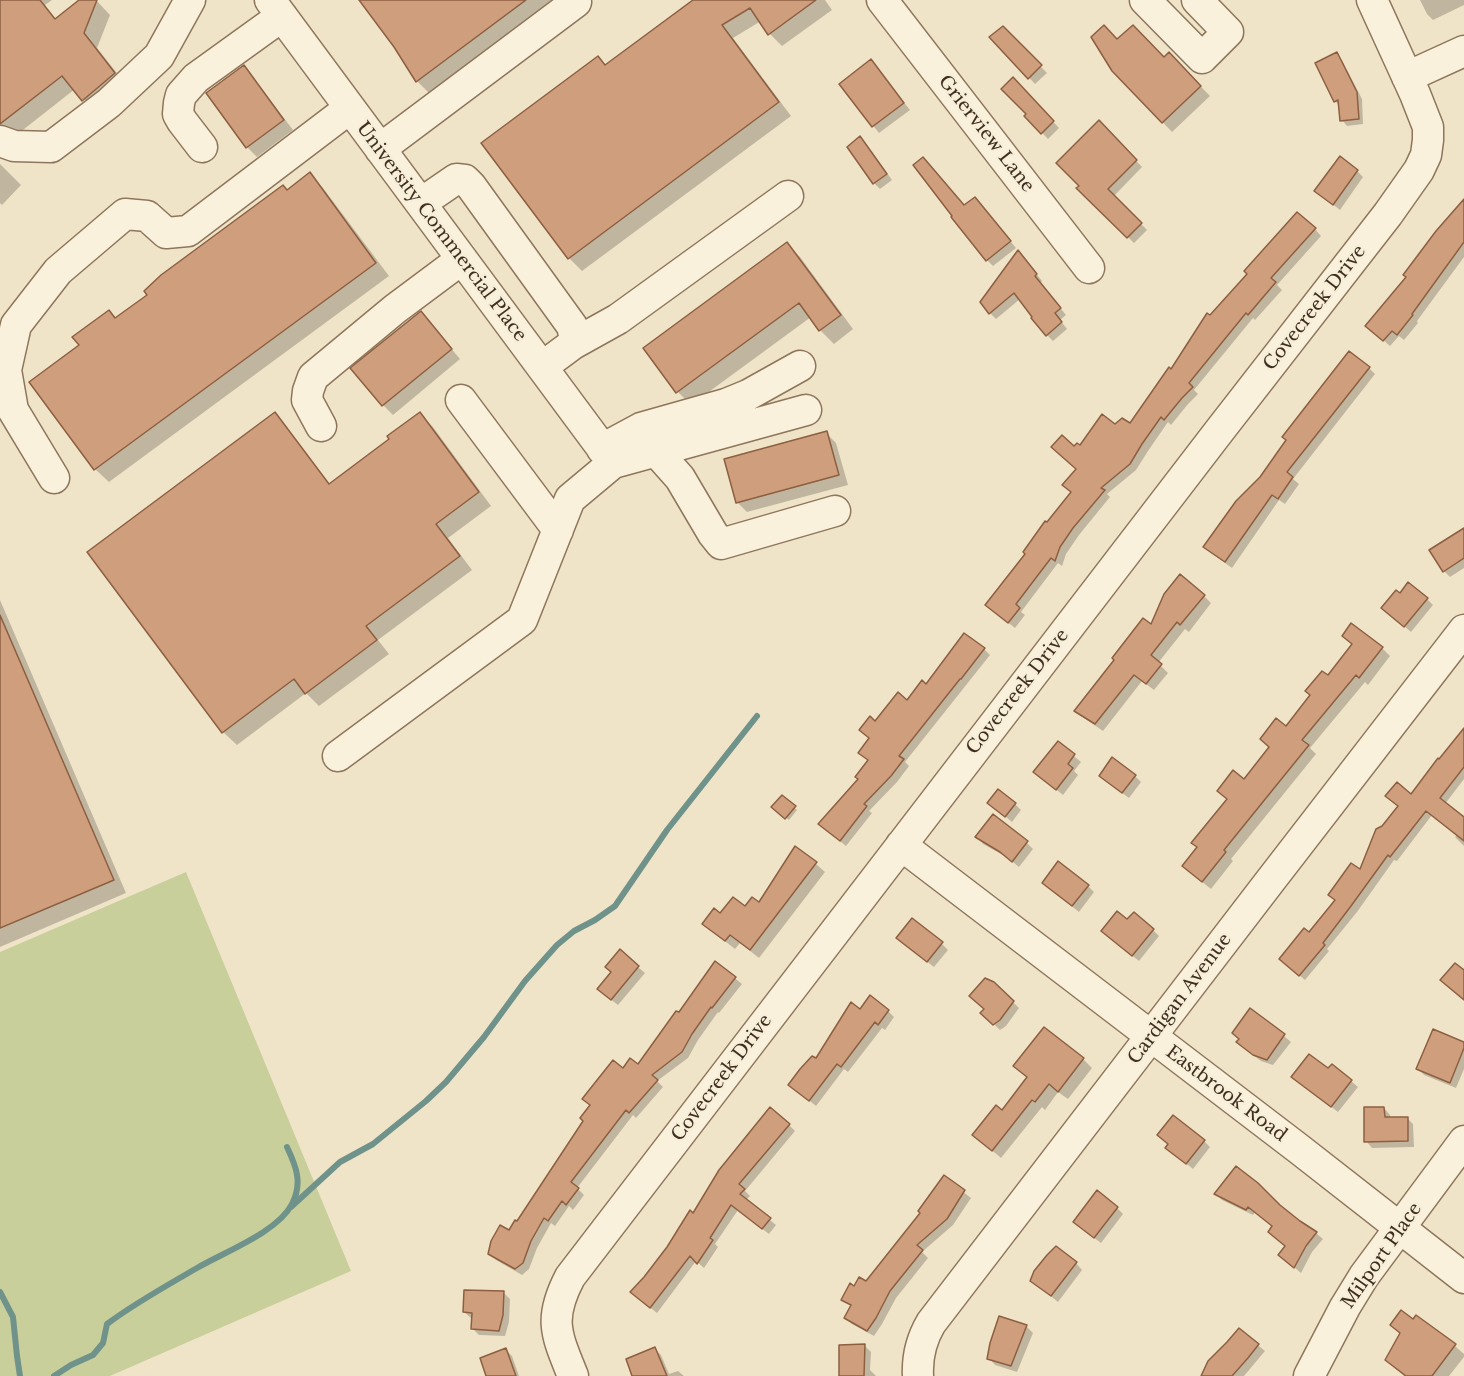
<!DOCTYPE html>
<style>
body{margin:0}
canvas{display:block;background:#f0e4c8}
</style>
<canvas width="1464" height="1376"></canvas>
<script>
const context = document.querySelector('canvas').getContext('2d');
context.lineJoin = 'round';
function fillPath(path, color) { context.fillStyle = color; context.fill(path, 'evenodd'); }
function strokePath(path, color, width, dash) { context.strokeStyle = color; context.lineWidth = width; context.lineCap = dash ? 'butt' : 'round'; context.setLineDash(dash || []); context.stroke(path); }
function drawText(font, color, halo, rows, align = 'center') {
  context.font = font + ' "Libre Baskerville",serif'; context.lineWidth = 4.5; context.setLineDash([]); context.textBaseline = 'middle'; context.strokeStyle = halo; context.fillStyle = color; for (const [text, x, y, turn = 0] of rows) {
    context.save(); context.translate(x, y); context.rotate((+turn || 0) * Math.PI / 180); context.textAlign = isNaN(turn) ? turn : align; if (halo) context.strokeText(text, 0, 0); context.fillText(text, 0, 0); context.restore();
  }
}
const green = new Path2D(`
 M186,872L351,1271L110,1376H0V952Z`);
const shadow = new Path2D(`
 M0,0H52L45,5L56,20L82,0H96L110,15L97,48L128,87L96,113L75,89L14,137L0,129Z
 M361,0H557L430,94L417,81L396,46Z
 M695,0H825L832,10L782,46L770,34L761,21L733,38L791,116L582,271L569,258L484,143L606,66Z
 M1420,0H1464V5L1433,20L1427,14Z
 M1003,28L1047,73L1035,84L991,37Z
 M1118,41L1164,59L1169,54L1210,96L1172,132L1113,71Z
 M1337,54L1342,60L1362,99L1363,124L1347,126L1342,120L1340,106L1335,101Z
 M244,67L253,77L293,130L257,157L247,147Z
 M877,68L910,110L879,133L841,85Z
 M1013,79L1059,128L1048,139L1026,116L1028,114Z
 M1099,122L1142,167L1114,196L1147,230L1134,243L1078,188L1081,186Z
 M860,138L866,144L892,180L880,189L874,183L849,148Z
 M0,164L21,185L2,205L0,203Z
 M1357,171L1363,177L1340,210L1316,191Z
 M310,174L323,188L389,276L109,482L95,469L31,383Z
 M1464,201V257L1417,321L1418,323L1404,340L1399,336L1390,346L1374,332L1408,277Z
 M981,205L1016,248L993,266L987,260Z
 M1315,229L1321,236L1277,285L1282,290L1255,320L1253,318L1194,390L1198,394L1188,404L1171,425L1168,422L1148,451L1136,470L1107,494L1110,497L1079,535L1066,554L1062,566L1058,563L1021,612L1025,615L1015,628L993,611L1047,524L1072,493L1077,470L1075,448L1080,447L1115,426L1130,425L1171,372L1210,317Z
 M787,244L800,257L853,329L834,344L820,330L811,317L691,405L678,392L645,348Z
 M1024,258L1042,281L1040,283L1066,315L1060,320L1067,329L1053,341L1047,335L1020,299L996,319L990,313Z
 M430,323L460,359L393,415L383,405Z
 M1369,368L1375,374L1293,479L1299,484L1285,504L1279,500L1232,568L1211,553L1205,547Z
 M275,414L287,427H284L332,491L420,414L433,427L491,506L448,538L472,570L378,640L389,654L319,706L306,693L237,745L223,732Z
 M826,433L836,443L848,485L747,512L737,502Z
 M1464,530V568L1450,577L1444,571Z
 M1400,595L1427,599L1433,605L1411,632L1390,614Z
 M1204,596L1211,603L1189,632L1185,629L1158,663L1168,673L1154,690L1142,681L1103,731L1084,718L1076,711L1151,626Z
 M0,600L126,893L0,947Z
 M1382,648L1390,656L1368,685L1365,682L1310,748L1316,754L1231,859L1233,861L1211,889L1192,874L1244,781L1328,678Z
 M984,649L990,655L905,762L909,766L897,782L869,811L872,813L846,846L826,830L820,824L860,779L869,761L871,739L875,723L907,702L927,686Z
 M1464,730V779L1445,804L1464,819V846L1455,837L1457,835L1432,815L1397,861L1394,860L1357,912L1327,949L1329,951L1305,980L1286,964L1309,934L1361,872L1383,828Z
 M1058,743L1081,762L1074,771L1078,775L1063,795L1042,778Z
 M1135,776L1141,782L1129,798L1107,782Z
 M782,797L797,810L789,820L773,807Z
 M989,803L1015,804L1021,810L1012,822Z
 M977,837L1027,843L1033,849L1019,867L1008,858L983,844Z
 M796,848L816,864L825,872L759,958L740,943L735,949L713,932L721,915L759,904Z
 M1088,886L1094,892L1079,912L1050,889Z
 M1127,921L1153,930L1159,936L1139,961L1109,937Z
 M904,944H942L948,950L934,967Z
 M620,952L645,973L618,1005L605,995Z
 M716,963L742,984L719,1013L718,1012L698,1040L688,1058L657,1081L663,1087L636,1118L633,1115L577,1188L584,1195L573,1210L569,1206L555,1226L551,1223L537,1248L529,1269L522,1275L496,1260L489,1253L517,1223L623,1071L638,1066L679,1015Z
 M1013,1002L1019,1008L1006,1026L1000,1030L982,1013Z
 M1250,1010L1284,1036L1291,1042L1273,1065L1261,1061L1245,1049L1240,1040Z
 M860,1011H888L894,1017L885,1030L882,1028L848,1072L844,1069L816,1106L790,1085L816,1061Z
 M1044,1029L1083,1059L1092,1068L1068,1099L1058,1092L1045,1110L1042,1107L1001,1158L974,1135L1002,1112L1028,1078L1015,1066Z
 M1464,1044V1069L1456,1088L1424,1075L1418,1069Z
 M1329,1071L1351,1081L1358,1087L1338,1112L1300,1083Z
 M1384,1108L1390,1115V1118H1407L1413,1124L1414,1147L1372,1148L1366,1141Z
 M789,1125L795,1131L745,1191L750,1196L746,1200L776,1225L769,1234L738,1210L715,1244L718,1247L704,1268L696,1261L657,1313L638,1298L694,1215Z
 M1204,1141L1210,1147L1193,1169L1167,1148L1169,1144Z
 M944,1177L971,1198L953,1225L922,1252L928,1258L896,1298L882,1324L874,1336L852,1324L846,1318L852,1307L843,1300L855,1288L867,1283L922,1213Z
 M1216,1194L1279,1206L1299,1222L1316,1233L1323,1239L1312,1252L1301,1273L1287,1261V1247L1274,1227L1255,1212L1253,1215L1222,1200Z
 M1117,1208L1123,1214L1101,1243L1081,1228Z
 M1076,1263L1082,1270L1058,1302L1032,1281Z
 M504,1293L510,1299L509,1322L505,1336L479,1335L472,1328L473,1318H471L464,1312Z
 M1416,1317L1455,1346L1464,1354V1357L1449,1376H1404L1386,1360L1401,1334L1392,1325L1413,1321Z
 M1026,1326L1033,1333L1017,1372L995,1365L989,1358Z
 M1239,1330L1265,1351L1244,1376H1210Z
 M865,1346L871,1352L870,1370L876,1376H840Z
 M655,1349L661,1355L669,1374L678,1371L684,1376H633Z
 M506,1350L512,1356L519,1376H488Z`);
const stream = new Path2D(`
 M291,1207L340,1162L373,1144L426,1101L446,1082L484,1037L525,981L557,945L574,931L595,920L615,906L667,830L757,716
 M0,1292L13,1317L17,1356L20,1376
 M54,1376L71,1365L93,1355L103,1343L107,1324C135,1303 166,1286 197,1268C224,1252 278,1232 292,1204C303,1183 296,1166 287,1147`);
const building = new Path2D(`
 M0,0H40L55,19L79,0H97L84,33L115,73L82,101L62,76L0,124Z
 M359,0H526L416,82L394,47Z
 M693,0H816L768,35L750,8L722,25L779,102L568,259L481,143L598,56L605,65Z
 M1104,25L1117,39L1133,25L1164,57L1169,52L1201,86L1162,123L1112,71L1091,37Z
 M1003,26L1042,65L1028,79L989,37Z
 M1337,52L1357,92L1359,119L1340,121L1338,100L1334,102L1315,63Z
 M871,59L904,103L872,127L839,84Z
 M244,65L284,120L246,148L206,93Z
 M1013,77L1054,121L1041,134L1024,116L1026,114L1001,89Z
 M1099,120L1137,160L1108,189L1142,223L1127,238L1076,188L1079,186L1056,163Z
 M860,136L887,174L873,184L847,147Z
 M1340,156L1358,170L1333,205L1314,191Z
 M923,157L964,205L975,197L1011,241L986,261L951,217L952,216L913,165Z
 M310,172L376,263L94,470L29,382L79,345L72,337L109,310L115,318L147,295L144,291L161,275L283,185L287,190Z
 M1464,199V242L1412,314L1413,315L1397,335L1392,331L1383,341L1365,326L1406,277L1403,275L1436,231Z
 M1297,212L1316,228L1271,278L1276,282L1248,315L1246,313L1189,383L1193,387L1182,398L1164,420L1161,417L1142,444L1130,464L1101,488L1105,490L1073,528L1060,547L1055,561L1051,558L1016,604L1020,608L1008,623L985,605L1025,554L1023,552L1045,521L1047,522L1071,492L1062,485L1076,469L1051,447L1062,435L1074,446L1077,443L1080,445L1102,414L1115,424L1122,418L1130,423L1169,367L1171,369L1207,313L1210,315L1247,274L1244,271Z
 M787,242L841,315L819,331L799,303L676,393L643,348Z
 M1018,250L1037,274L1035,276L1061,308L1055,313L1062,322L1046,336L1031,318L1032,317L1014,293L989,314L980,302Z
 M421,311L452,349L382,406L350,368Z
 M1349,351L1370,367L1287,472L1293,477L1278,499L1272,495L1225,562L1203,547L1236,501L1260,477L1286,440L1282,437Z
 M275,412L329,484L389,439L387,436L420,412L479,492L436,524L460,556L366,626L377,640L305,694L294,679L222,733L87,552Z
 M827,431L839,475L736,503L724,459Z
 M1464,528V558L1443,572L1429,550Z
 M1180,574L1205,595L1180,625L1177,622L1151,655L1162,664L1146,684L1134,675L1095,724L1074,711L1114,660L1112,658L1143,618L1151,624L1164,594Z
 M1408,582L1428,598L1404,627L1381,608L1396,590L1400,593Z
 M0,615L114,880L0,928Z
 M1351,623L1383,647L1359,678L1356,675L1302,740L1309,745L1224,850L1226,852L1202,882L1182,866L1197,847L1191,843L1227,799L1217,791L1233,770L1244,779L1269,747L1260,739L1276,718L1286,726L1310,695L1305,691L1322,671L1328,675L1352,644L1342,636Z
 M964,633L985,648L968,670L961,679H960L899,756L904,759L891,776L864,804L867,806L840,841L818,824L858,779L855,777L868,760L858,753L869,738L859,730L870,716L875,721L898,692L907,700L922,680L926,684Z
 M1464,728V767L1440,798L1464,817V841L1426,811L1390,857L1388,855L1351,906L1323,943L1325,945L1299,976L1279,959L1304,928L1309,932L1335,900L1328,895L1351,863L1360,869L1376,829L1382,826L1398,806L1385,796L1397,782L1411,794L1438,758L1439,759Z
 M1058,741L1075,754L1068,764L1073,768L1056,790L1033,772Z
 M1112,757L1136,775L1122,793L1099,776Z
 M998,789L1016,803L1005,817L987,803Z
 M782,795L796,806L785,819L771,807Z
 M993,814L1028,841L1012,862L1000,852L975,837Z
 M795,846L817,862L750,950L730,935L725,941L702,924L714,908L720,913L733,897L745,906L752,897L759,902Z
 M1058,861L1089,885L1072,906L1042,883Z
 M1117,911L1127,919L1134,912L1154,929L1132,956L1101,931Z
 M912,918L943,942L927,962L896,938Z
 M620,949L639,966L611,1000L597,989L611,972L605,967Z
 M715,961L736,977L712,1008L711,1007L692,1034L682,1052L652,1075L658,1080L629,1113L626,1110L571,1182L579,1188L566,1205L562,1201L548,1221L544,1218L531,1241L523,1263L515,1269L488,1254L491,1241L500,1225L509,1230L515,1220L517,1221L583,1121L580,1118L590,1105L582,1099L613,1060L623,1068L630,1058L638,1064L676,1011L679,1012Z
 M1455,963L1464,970V1000L1440,980Z
 M985,978L994,982L1014,1001L1000,1020L993,1025L980,1013L984,1009L969,996Z
 M870,995L889,1010L878,1025L875,1022L841,1067L837,1064L809,1101L788,1085L800,1069L812,1056L816,1058L851,1002L860,1009Z
 M1250,1008L1285,1034L1267,1060L1253,1055L1236,1042L1239,1039L1232,1033Z
 M1044,1027L1084,1058L1058,1092L1049,1084L1035,1102L1032,1100L992,1151L972,1135L996,1105L1002,1110L1027,1077L1013,1066Z
 M1433,1029L1464,1042V1048L1450,1083L1416,1069Z
 M1309,1054L1328,1068L1332,1064L1352,1080L1331,1107L1291,1077Z
 M770,1107L790,1124L739,1184L745,1189L740,1194L771,1218L762,1229L731,1205L710,1238L713,1240L697,1264L690,1256L650,1308L630,1292L644,1277L667,1247L690,1210L693,1213L719,1170Z
 M1364,1107H1384L1385,1117H1408V1141L1364,1142Z
 M1173,1115L1205,1140L1186,1164L1165,1148L1168,1144L1157,1135Z
 M1236,1166L1258,1183L1280,1205L1300,1221L1317,1232L1306,1246L1294,1268L1278,1255L1285,1246L1268,1232L1272,1226L1248,1207L1246,1210L1214,1194Z
 M944,1175L965,1190L947,1219L917,1245L923,1250L890,1291L876,1318L867,1331L844,1318L851,1305L841,1300L850,1283L854,1286L859,1277L866,1281L920,1213L918,1211Z
 M1097,1190L1118,1207L1094,1238L1073,1222Z
 M1056,1246L1077,1262L1051,1296L1030,1281L1034,1271L1047,1255Z
 M464,1290L504,1291L503,1315L499,1331L471,1329L472,1313L463,1312Z
 M1401,1310L1413,1319L1416,1315L1456,1344L1432,1376H1406L1385,1360L1400,1333L1390,1325Z
 M999,1316L1027,1325L1011,1366L987,1359L990,1343Z
 M1239,1328L1259,1344L1248,1358L1232,1376H1201L1208,1361L1227,1342Z
 M865,1344L864,1376H839V1345Z
 M655,1347L667,1376H632L626,1359Z
 M506,1348L516,1376H486L480,1358Z`);
const minor = new Path2D(`
 M270,0L613,463
 M882,0L1089,268
 M1145,0L1202,58L1228,32L1197,0
 M1407,77L1464,51
 M0,141L14,146L51,147L109,103L159,56L190,0
 M202,147L182,121L178,114L179,103L181,95L196,78L282,16
 M380,149L576,2
 M421,203L456,179L465,180L471,186L572,326L574,335L573,344L542,367
 M573,344L618,319L788,196
 M461,400L558,530
 M321,426L307,400L308,391L313,377L395,309L462,259
 M602,449L641,428L726,404L748,395L800,366
 M656,451L680,478L713,534L721,544L835,511
 M54,478L13,410L6,370L16,325L58,271L125,214L147,216L166,233L188,231L350,108
 M338,756L522,620L570,499L613,463L806,410
 M901,845L1299,1149L1464,1278
 M573,1376C556,1334 548,1319 570,1277L1220,430L1388,214L1419,170L1426,155L1428,140V127L1415,94L1372,0
 M918,1376C917,1357 921,1340 931,1323C1109,1092 1285,860 1464,630
 M1309,1376L1345,1307L1364,1276L1464,1141`);
const streetNames = [
 ["Grierview Lane",986,134,52],
 ["University Commercial Place",441,232,53],
 ["Covecreek Drive",1315,308,-52],
 ["Covecreek Drive",1018,692,-52],
 ["Cardigan Avenue",1180,999,-53],
 ["Covecreek Drive",722,1078,-53],
 ["Eastbrook Road",1226,1094,37],
 ["Milport Place",1382,1256,-55]
];
fillPath(green, '#c9cf9b');
fillPath(shadow, '#0003');
strokePath(stream, '#6f938a', 6);
fillPath(building, '#cf9f7d');
strokePath(building, '#8d5f41', 1.5);
strokePath(minor, '#8d765c', 33);
strokePath(minor, '#faf1dc', 30);
drawText('18px', '#3d2e20', '#f7eed8', streetNames);
</script>
